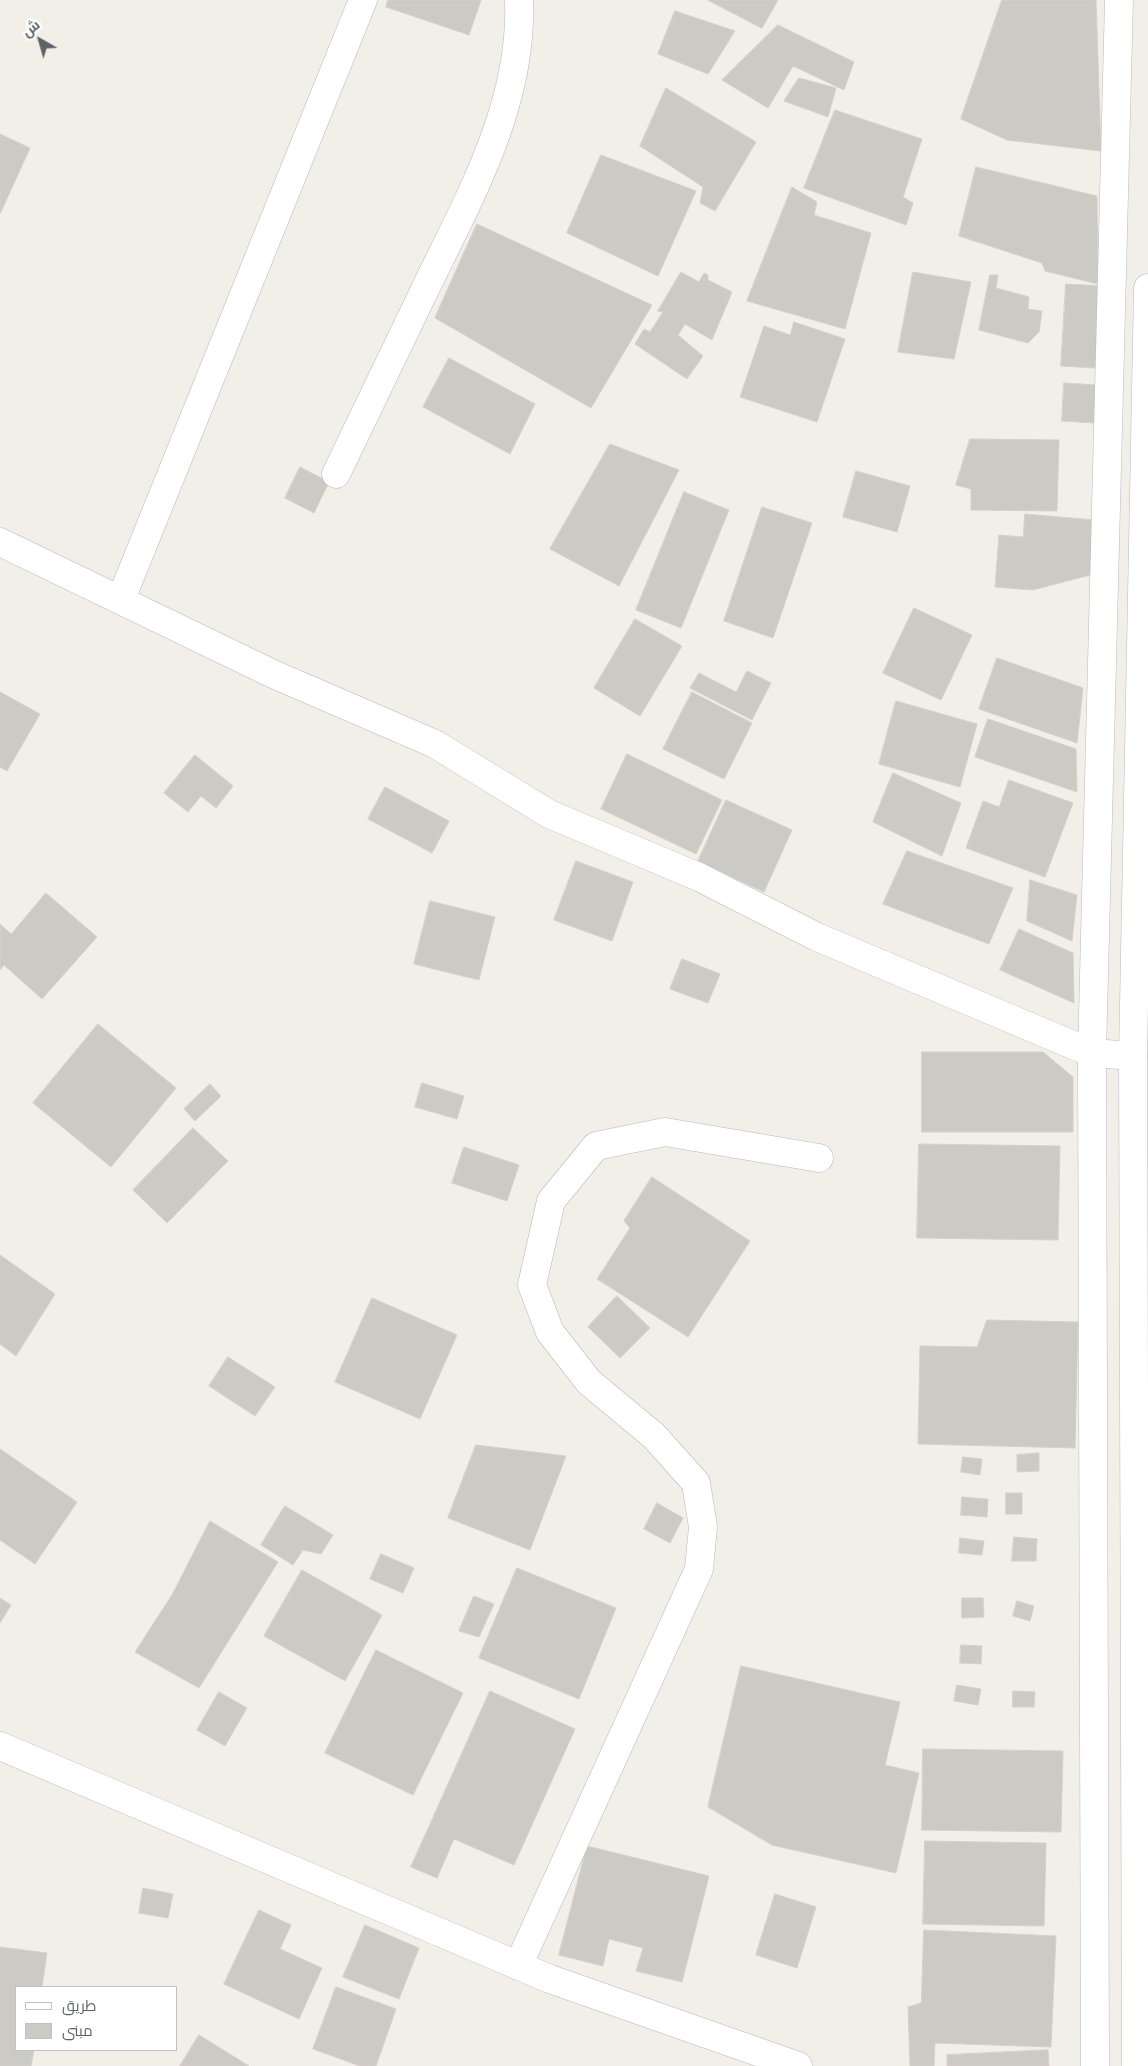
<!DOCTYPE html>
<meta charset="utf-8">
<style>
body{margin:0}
#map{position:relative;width:1148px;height:2066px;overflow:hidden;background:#f1efe8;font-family:"Golos Text",Cairo,sans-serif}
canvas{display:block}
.legend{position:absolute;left:15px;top:1986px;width:162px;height:65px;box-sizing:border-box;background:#fff;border:1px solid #bfc1c3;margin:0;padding:6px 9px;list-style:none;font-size:15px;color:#5f6368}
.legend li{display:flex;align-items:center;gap:10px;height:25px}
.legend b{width:25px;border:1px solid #bfc1c3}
.north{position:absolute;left:15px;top:15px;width:50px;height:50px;-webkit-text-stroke:4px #fff;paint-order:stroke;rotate:322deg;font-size:14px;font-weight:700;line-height:20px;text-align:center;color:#5f6368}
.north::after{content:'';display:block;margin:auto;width:18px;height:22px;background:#5f6368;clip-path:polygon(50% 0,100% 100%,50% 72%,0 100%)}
</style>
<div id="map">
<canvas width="1148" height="2066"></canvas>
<ul class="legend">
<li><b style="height:6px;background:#fff"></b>طريق</li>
<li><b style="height:14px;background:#cccac5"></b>مبنى</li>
</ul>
<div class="north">ش</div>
</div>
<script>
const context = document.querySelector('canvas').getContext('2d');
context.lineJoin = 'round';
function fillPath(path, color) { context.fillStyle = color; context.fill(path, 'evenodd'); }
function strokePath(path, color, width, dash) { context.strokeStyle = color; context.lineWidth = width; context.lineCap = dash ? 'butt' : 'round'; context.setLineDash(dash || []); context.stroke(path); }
const building = new Path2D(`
 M388,0H481L469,35L386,7Z
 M708,0H778L762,28Z
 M1002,0H1096L1101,151L1007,140L961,119Z
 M675,11L735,31L708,74L658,54Z
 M778,25L854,62L844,90L793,66L768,108L722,80Z
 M799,78L836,88L828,117L784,101Z
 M666,88L756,142L715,211L700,203L703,187L640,146Z
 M835,110L922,139L903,197L913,203L906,225L804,188Z
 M0,134L30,148L0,214Z
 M601,155L696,191L658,276L567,233Z
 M976,167L1097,196L1098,284L1045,271L1042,263L959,236Z
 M792,187L817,202L814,215L871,233L845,329L747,301Z
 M477,224L652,305L591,408L435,318Z
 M681,272L699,282L704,273L708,275V280L732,292L712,340L685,324L678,335L703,356L687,379L635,344L644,329L650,332L663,312L658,311Z
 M913,272L971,282L954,359L898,352Z
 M990,275H998L996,288L1029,297L1028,309L1042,311L1039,332L1028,343L979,330Z
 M1066,284L1101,286L1095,368L1061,366Z
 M794,322L845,339L817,422L740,397L764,326L790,335Z
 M449,358L535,404L510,454L423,407Z
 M1064,383L1096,385L1094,423L1062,421Z
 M970,439L1059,440L1057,511L971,510V489L956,485Z
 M610,444L679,470L619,586L550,549Z
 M300,467L329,482L314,513L285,498Z
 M856,471L910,486L897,532L843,517Z
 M684,492L729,510L681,628L636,610Z
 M762,507L812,523L773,638L724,621Z
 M1025,514L1095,520L1090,575L1033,590L995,587L999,535L1023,537Z
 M914,608L972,635L941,700L883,673Z
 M635,619L682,646L640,716L594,688Z
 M997,658L1083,688L1077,743L979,709Z
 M747,671L771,683L752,720L690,688L699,673L736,692Z
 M0,692L40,714L7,771L0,767Z
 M692,692L752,723L724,779L663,749Z
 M896,701L977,724L960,787L879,764Z
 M988,719L1076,749L1077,792L975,757Z
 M627,754L722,800L696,854L601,809Z
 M195,755L233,786L216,808L201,796L188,812L164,793Z
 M893,773L961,803L942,856L873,822Z
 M1009,780L1073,803L1045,877L966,848L983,801L999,807Z
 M385,787L449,821L432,853L368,819Z
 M726,800L792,830L764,892L698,861Z
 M907,851L1013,888L989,944L883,904Z
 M576,861L633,882L612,941L554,920Z
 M1030,880L1077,895L1072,941L1027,921Z
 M46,893L97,937L42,999L4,965L0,970V924L11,934Z
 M430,901L495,917L479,980L414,964Z
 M1019,929L1073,953L1074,1003L1000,970Z
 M682,959L720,974L708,1003L670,989Z
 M98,1024L176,1088L111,1167L33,1103Z
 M922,1052H1043L1073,1077V1132H922Z
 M422,1083L464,1096L457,1119L415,1107Z
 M210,1084L221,1096L195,1121L184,1109Z
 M193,1128L228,1161L167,1223L133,1190Z
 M919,1144L1060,1146L1058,1240L917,1238Z
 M464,1147L519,1165L507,1201L452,1183Z
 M652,1177L750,1241L688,1337L597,1279L630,1228L624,1221Z
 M0,1255L55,1294L16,1356L0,1344Z
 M617,1296L650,1328L620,1358L588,1327Z
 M372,1298L457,1335L420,1419L335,1382Z
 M987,1320L1078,1322L1075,1448L918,1444L920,1346L977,1347Z
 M228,1357L275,1387L255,1416L209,1386Z
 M476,1445L566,1456L530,1550L448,1518Z
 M0,1449L77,1502L35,1564L0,1540Z
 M1039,1453V1471L1017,1472V1455Z
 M963,1457L982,1459L980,1475L961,1472Z
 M1006,1493H1022V1514H1006Z
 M962,1497L988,1499L987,1517L961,1515Z
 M657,1503L683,1518L670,1543L644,1529Z
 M285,1506L333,1535L321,1554L303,1550L293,1565L261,1545Z
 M210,1521L278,1562L199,1688L135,1652L172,1595Z
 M1014,1537L1037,1539L1036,1561H1012Z
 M960,1538L984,1541L982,1555L959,1553Z
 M381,1554L414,1568L403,1593L370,1579Z
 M517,1568L616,1608L579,1699L479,1658Z
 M302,1570L382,1615L345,1681L264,1636Z
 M474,1596L494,1604L479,1637L459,1631Z
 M0,1598L11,1605L0,1623Z
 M962,1598H983L984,1617L962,1618Z
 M1017,1601L1034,1606L1030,1621L1013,1616Z
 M961,1645L982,1646L981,1664L960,1663Z
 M376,1650L463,1693L413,1795L325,1753Z
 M741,1666L900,1702L885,1765L919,1773L896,1873L772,1845L708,1807Z
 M957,1685L981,1689L978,1705L954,1701Z
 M490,1691L575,1729L514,1865L454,1839L437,1878L411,1867Z
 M1013,1691L1035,1692L1034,1707H1013Z
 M219,1692L247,1708L225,1746L197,1730Z
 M923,1749L1063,1751L1061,1832L922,1830Z
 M925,1841L1046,1843L1044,1926L923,1924Z
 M587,1846L709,1876L682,1982L636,1971L643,1948L609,1939L603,1966L559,1955Z
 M143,1888L173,1894L168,1918L139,1913Z
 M775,1894L816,1907L797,1968L756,1955Z
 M259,1910L291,1925L280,1949L322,1968L299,2019L224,1984Z
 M365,1925L419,1948L399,1999L343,1977Z
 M924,1930L1056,1936L1051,2047L935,2043L934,2066H910L908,2007L921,2003Z
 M0,1947L47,1953L42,1987H16V2050H34L31,2066H0Z
 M336,1987L396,2009L376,2066H360L313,2049Z
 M199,2035L249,2066H180Z
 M1048,2050L1049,2066H947V2055Z`);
const minor = new Path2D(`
 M336,474C368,409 399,344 430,279C473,191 523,101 519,0
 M0,542L273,674L435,744L549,814L699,877L817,937L1092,1053L1133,1056
 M121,599L363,0
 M0,1746L550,1979L798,2066
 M518,1966L699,1569L703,1527L696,1483L654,1436L589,1382L550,1332L532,1285L551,1201L596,1146L665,1132L819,1158`);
const secondary = new Path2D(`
 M1095,2066L1092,1053L1119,0
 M1136,2066L1133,1056L1148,288`);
fillPath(building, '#cccac5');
strokePath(building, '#d6d1c6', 1);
strokePath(minor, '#b5b8bc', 29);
strokePath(secondary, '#b6babf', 29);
strokePath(minor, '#fff', 28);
strokePath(secondary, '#fff', 28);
</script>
